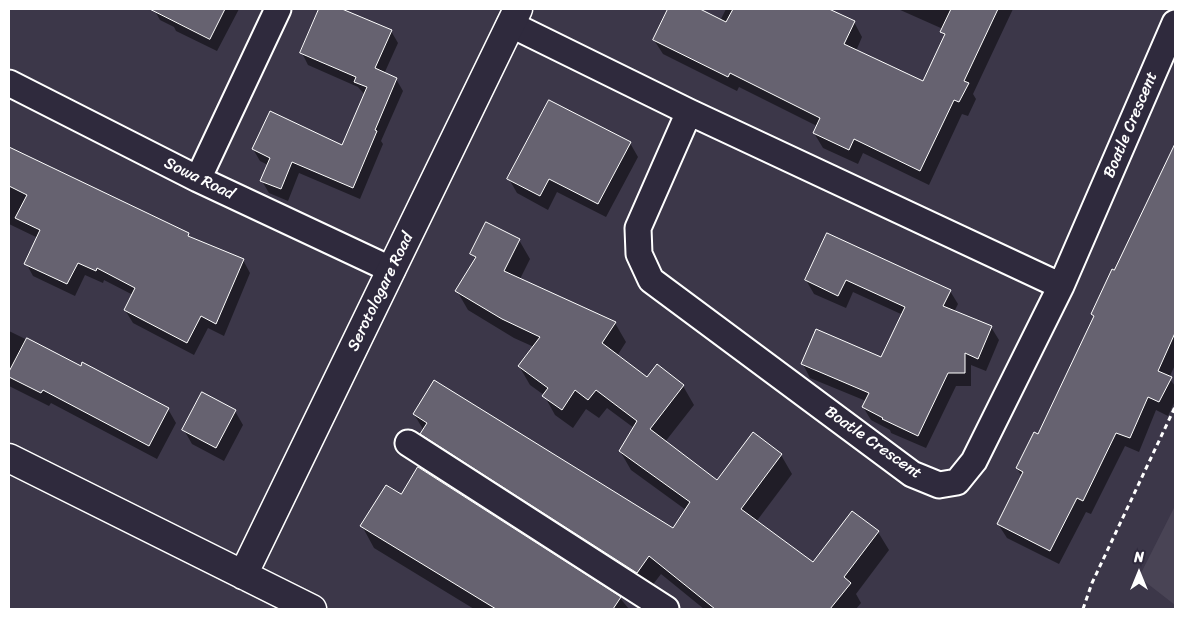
<!DOCTYPE html>
<style>
body{margin:0}
#map{position:relative;width:1184px;height:618px;overflow:hidden;background:#3c3749;font-family:Sriracha,sans-serif}
canvas{display:block}
.frame{position:absolute;inset:0;border:10px solid #fff;pointer-events:none}
.north{position:absolute;left:1114px;top:548px;width:50px;height:50px;-webkit-text-stroke:4px #2f2a3d;paint-order:stroke;rotate:0deg;font-size:14px;font-weight:700;line-height:20px;text-align:center;color:#fff}
.north::after{content:'';display:block;margin:auto;width:18px;height:22px;background:#fff;clip-path:polygon(50% 0,100% 100%,50% 72%,0 100%)}
</style>
<div id="map">
<canvas width="1184" height="618"></canvas>
<div class="frame"></div>
<div class="north">N</div>
</div>
<script>
const context = document.querySelector('canvas').getContext('2d');
context.lineJoin = 'round';
function fillPath(path, color) { context.fillStyle = color; context.fill(path, 'evenodd'); }
function strokePath(path, color, width, dash) { context.strokeStyle = color; context.lineWidth = width; context.lineCap = dash ? 'butt' : 'round'; context.setLineDash(dash || []); context.stroke(path); }
function drawText(font, color, halo, rows, align = 'center') {
  context.font = font + ' Sriracha,sans-serif'; context.lineWidth = 4; context.setLineDash([]); context.textBaseline = 'middle'; context.strokeStyle = halo; context.fillStyle = color; for (const [text, x, y, turn = 0] of rows) {
    context.save(); context.translate(x, y); context.rotate((+turn || 0) * Math.PI / 180); context.textAlign = isNaN(turn) ? turn : align; if (halo) context.strokeText(text, 0, 0); context.fillText(text, 0, 0); context.restore();
  }
}
const built = new Path2D(`
 M1175,506V605L1139,577Z`);
const shadow = new Path2D(`
 M154,9H239L217,51L176,31L174,27L160,20Z
 M321,9H338L391,31L398,43L384,74L396,79L403,91L381,141L383,144L360,199L299,173L288,201L269,193L262,181L268,165L260,161L253,149L342,147L365,95L358,87L308,65L302,53Z
 M670,9H697L720,21L726,9H826L854,22L862,37L856,51L923,82L945,37L942,32L943,29L898,9H1013L973,94L976,99L968,116L962,114L929,185L863,153L858,164L823,148L814,133L817,126L739,87L737,91L663,54L654,40Z
 M630,143L638,157L606,217L557,192L548,210L517,193L509,179Z
 M9,147L79,183L188,234L191,239L243,260L250,273L224,336L208,328L194,355L133,323L125,310L133,295L104,280L103,283L85,275L75,296L33,276L26,263L38,238L9,224Z
 M1169,161L1175,164V365L1169,378L1175,386V401L1168,416L1156,410L1139,452L1125,446L1091,514L1086,512L1059,564L1007,538L998,524L1022,477L1017,468L1038,436L1094,317L1092,314L1115,272Z
 M828,234L950,291L958,304L954,312L991,327L999,340L986,371L971,365V386H956L926,448L891,433L890,430L871,420L863,407L866,401L810,378L803,364L882,358L903,315L853,292L846,308L814,294L806,280Z
 M519,240L530,259L520,279L615,323L626,342L617,356L647,379L658,366L683,386L694,405L665,442L717,482L753,434L781,455L792,474L756,522L814,563L878,532L889,550L856,594L861,603L856,609H704L661,574L648,591L433,453L422,434L424,431L414,414L673,529L686,510L631,470L620,451L634,428L607,408L599,418L586,409L573,428L555,415L544,395L530,385L519,366L534,347L514,338L468,310L457,291L476,260L472,254Z
 M9,331L168,409L176,423L157,459L51,403L49,406L9,386Z
 M235,411L243,425L224,461L192,444L184,430Z
 M402,496L620,598L629,609H474L374,548L362,526Z`);
const building = new Path2D(`
 M150,9H225L210,39Z
 M319,9H342L392,30L375,68L397,78L375,130L377,131L353,188L292,162L281,189L260,181L270,158L252,149L270,111L342,145L367,87L354,82L356,77L300,53Z
 M668,9H700L726,22L733,9H829L855,21L844,44L923,81L945,34L940,32L951,9H998L964,81L969,83L959,102L954,100L920,171L854,139L849,150L813,133L820,118L730,73L728,77L653,40Z
 M549,100L631,142L598,204L549,179L540,196L507,179Z
 M1175,144V333L1158,371L1172,377L1159,402L1148,397L1130,438L1116,433L1083,501L1077,498L1050,551L997,524L1023,472L1016,468L1034,432L1038,434L1094,316L1091,314L1112,269L1114,270Z
 M9,147L189,233L188,236L244,259L216,324L201,316L187,343L124,310L135,288L97,268L96,271L78,263L67,284L24,264L40,230L15,218L27,195L9,186Z
 M486,222L520,239L504,271L616,322L602,343L647,377L657,364L684,385L650,429L717,480L753,432L782,454L741,509L813,562L852,511L879,531L844,577L851,583L830,609H715L649,556L637,573L420,434L427,423L413,414L434,380L673,528L690,502L619,451L637,421L596,390L588,400L575,390L562,410L542,396L548,388L518,366L540,337L502,319L455,291L476,257L470,254Z
 M827,233L951,290L943,306L992,326L978,359L965,353V373H948L918,436L882,419L883,418L862,407L869,393L801,364L816,329L881,357L905,307L846,280L838,296L805,280Z
 M27,338L81,366L82,362L169,408L149,446L43,390L41,393L9,377V372Z
 M202,392L236,410L216,448L182,430Z
 M418,467L621,597L613,609H496L360,526L386,485L401,494Z`);
const path = new Path2D(`
 M1083,609L1092,583L1175,407`);
const street = new Path2D(`
 M510,24L689,112L1061,286
 M9,83L198,179L392,270
 M689,112L638,228L639,254L651,280L912,474L939,485L957,482L974,461L1061,286L1175,23
 M198,179L278,9
 M408,443L666,609`);
const secondary = new Path2D(`
 M9,458L312,609
 M243,575L518,9`);
const streetNames = [
 ["Boatle Crescent",1131,125,-67],
 ["Sowa Road",199,179,26],
 ["Serotologare Road",381,292,-64],
 ["Boatle Crescent",873,443,35]
];
fillPath(built, '#494455');
fillPath(shadow, '#0007');
fillPath(building, '#666270');
strokePath(building, '#fff', 1);
strokePath(street, '#fff', 29);
strokePath(secondary, '#fff', 31);
strokePath(path, '#fff', 3, [5, 4]);
strokePath(street, '#2f2a3d', 25);
strokePath(secondary, '#2f2a3d', 28);
drawText('16px', '#fff', '#2f2a3d', streetNames);
</script>
